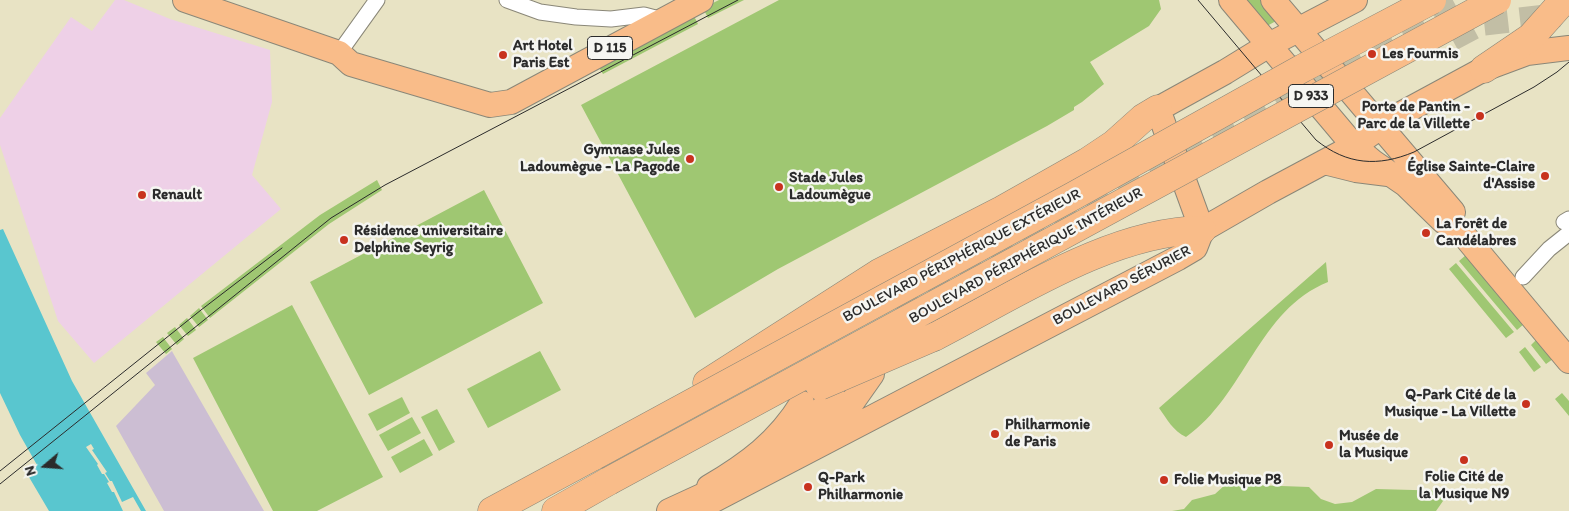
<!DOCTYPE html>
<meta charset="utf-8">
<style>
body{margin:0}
#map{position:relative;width:1569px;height:511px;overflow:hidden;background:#e8e3c4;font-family:Itim,sans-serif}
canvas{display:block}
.north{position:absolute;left:20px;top:441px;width:50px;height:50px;-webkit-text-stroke:4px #f6f6f2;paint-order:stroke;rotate:252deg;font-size:14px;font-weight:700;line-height:20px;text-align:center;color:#2b2b2b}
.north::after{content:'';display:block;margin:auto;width:18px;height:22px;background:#2b2b2b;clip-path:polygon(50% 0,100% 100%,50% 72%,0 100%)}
</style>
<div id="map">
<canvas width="1569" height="511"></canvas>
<div class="north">N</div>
</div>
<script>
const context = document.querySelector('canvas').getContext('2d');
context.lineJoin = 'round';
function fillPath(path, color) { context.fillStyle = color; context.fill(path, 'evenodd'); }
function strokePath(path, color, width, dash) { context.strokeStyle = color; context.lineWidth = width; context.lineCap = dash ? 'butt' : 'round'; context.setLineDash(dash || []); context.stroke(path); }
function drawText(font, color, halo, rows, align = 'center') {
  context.font = font + ' Itim,sans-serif'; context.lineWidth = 5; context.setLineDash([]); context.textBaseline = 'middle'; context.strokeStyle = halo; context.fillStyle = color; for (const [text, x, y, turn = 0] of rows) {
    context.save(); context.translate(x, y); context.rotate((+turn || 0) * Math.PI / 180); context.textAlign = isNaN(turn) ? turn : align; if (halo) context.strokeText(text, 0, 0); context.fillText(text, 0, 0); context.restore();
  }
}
const built = new Path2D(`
 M115,0H124L170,19L270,50L272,102L252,175L281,209L94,363L58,321L0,145V118L71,17L92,31Z`);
const industrial = new Path2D(`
 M172,351L173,353L264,511H164L116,426L155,385L146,373Z`);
const green = new Path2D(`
 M719,0H744L708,18L703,8Z
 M779,0H1159L1161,9L1149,26L1090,62L1104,84L1082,102L1074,107V110L1047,126L778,269L695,318L581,105Z
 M1244,0H1263L1276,21L1267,26Z
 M693,14L698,24L603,74L597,64Z
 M377,180L382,190L329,224L210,318L201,306L320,215Z
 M484,190L543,303L369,395L310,282Z
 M1466,255L1524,324L1517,330L1459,261Z
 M1326,262L1328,282C1258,310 1245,396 1186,437C1173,431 1167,419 1159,408Z
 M1456,263L1514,332L1506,338L1449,269Z
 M292,305L383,477L317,511H273L193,358Z
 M199,308L208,320L199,327L190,316Z
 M187,318L196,330L188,336L179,325Z
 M175,327L184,339L177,345L167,333Z
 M163,337L172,349L166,354L156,342Z
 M1537,339L1553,359L1546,364L1531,345Z
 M1525,347L1541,367L1534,372L1519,352Z
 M540,351L561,390L488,428L467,389Z
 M1562,393L1569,401V416L1555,399Z
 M402,397L410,413L377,431L368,414Z
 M437,409L455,442L439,451L421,417Z
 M412,417L421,433L388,451L379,435Z
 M424,439L433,455L400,473L391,457Z
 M1226,484L1309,487L1321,499L1335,504L1352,502L1376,489L1450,491L1436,511H1172L1184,509L1192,500L1215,494Z`);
const water = new Path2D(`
 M3,229L72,381L146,511H49L26,472L37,465L20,435L0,393V230Z`);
const pier = new Path2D(`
 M91,444L94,449L92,450L107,472L105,473L110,481H112L122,502L133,497L141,511H123L114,492H112L107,483L109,482L104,474H102L97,465L98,464L86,447Z`);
const primaryTunnel = new Path2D(`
 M1452,39L1480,24L1559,15
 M898,311L927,293L1466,0`);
const street = new Path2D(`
 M507,0L540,12L576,17L611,19L644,15L663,20
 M339,53L377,0
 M1564,222L1569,219
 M1523,277L1549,249L1569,233`);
const primary = new Path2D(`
 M185,0L339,53L351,64L490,105L511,102L701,0
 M1231,0L1354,146L1373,162L1405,184L1443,221L1463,234L1569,361
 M1273,0L1453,212
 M1158,109L1225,72L1269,45L1355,0
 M1158,109L1202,230
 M1324,162L1356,170L1388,174
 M827,438L872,374
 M769,461C794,444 814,419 833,396
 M709,487C748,464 778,442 802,403
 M669,511L706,494
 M693,511L1178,258L1195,248L1202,230L1268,192L1354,146L1380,127L1399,115L1484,69L1527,53L1569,48`);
const highway = new Path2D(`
 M1484,69L1531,37L1564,0
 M934,337C1014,296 1111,231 1202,230
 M707,383L879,273L1002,210L1087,162L1114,144L1143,118L1158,109
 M492,511L594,456
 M556,511L609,481`);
const tram = new Path2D(`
 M1198,0L1316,140C1347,165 1378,167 1414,152L1534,87L1557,72L1569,62
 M0,471L201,310L282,248
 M0,484L331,218L385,185L738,0`);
const highwayBridge = new Path2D(`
 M820,386L934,337
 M594,456L1075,195L1303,68L1432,0
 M609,481L1497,0`);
const markers = [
 [1372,54,5,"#c8321e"],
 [503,55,5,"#c8321e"],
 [1480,116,5,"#c8321e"],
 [690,159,5,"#c8321e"],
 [1545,176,5,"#c8321e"],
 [779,187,5,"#c8321e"],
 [142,195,5,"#c8321e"],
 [1426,233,5,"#c8321e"],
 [344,240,5,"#c8321e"],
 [1526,404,5,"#c8321e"],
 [995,434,5,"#c8321e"],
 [1329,445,5,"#c8321e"],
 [1464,460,5,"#c8321e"],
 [1164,480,5,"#c8321e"],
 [808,487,5,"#c8321e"]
];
const shields = [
 [610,48,45],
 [1311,96,45]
];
const shieldNames = [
 ["D 115",610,48],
 ["D 933",1311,96]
];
const poiNames = [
 ["Art Hotel",513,46],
 ["Paris Est",513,63],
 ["Les Fourmis",1382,54],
 ["Porte de Pantin -",1470,107,"right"],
 ["Parc de la Villette",1470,124,"right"],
 ["Gymnase Jules",680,150,"right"],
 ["Ladoumègue - La Pagode",680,167,"right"],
 ["Église Sainte-Claire",1535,167,"right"],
 ["d'Assise",1535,184,"right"],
 ["Stade Jules",789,178],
 ["Ladoumègue",789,195],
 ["Renault",152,195],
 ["La Forêt de",1436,224],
 ["Candélabres",1436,241],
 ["Résidence universitaire",354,231],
 ["Delphine Seyrig",354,248],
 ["Q-Park Cité de la",1516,395,"right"],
 ["Musique - La Villette",1516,412,"right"],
 ["Philharmonie",1005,425],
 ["de Paris",1005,442],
 ["Musée de",1339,436],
 ["la Musique",1339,453],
 ["Folie Cité de",1464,477,"center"],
 ["la Musique N9",1464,494,"center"],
 ["Q-Park",818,478],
 ["Philharmonie",818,495],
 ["Folie Musique P8",1174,480]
];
const streetNames = [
 ["BOULEVARD PÉRIPHÉRIQUE EXTÉRIEUR",962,256,-28],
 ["BOULEVARD PÉRIPHÉRIQUE INTÉRIEUR",1026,256,-29],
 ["BOULEVARD SÉRURIER",1122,286,-28]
];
fillPath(built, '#eed0e7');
fillPath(industrial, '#ccbed3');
fillPath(green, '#9fc772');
fillPath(water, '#59c6cf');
fillPath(pier, '#e8e3c4');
strokePath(primaryTunnel, '#c2bea5', 24, [24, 12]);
strokePath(street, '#8a8778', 17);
strokePath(primary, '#8a8778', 26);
strokePath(highway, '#8a8778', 29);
strokePath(street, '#fff', 15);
strokePath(primary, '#f9bc89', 24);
strokePath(highway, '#f9bc89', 28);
strokePath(tram, '#2b2b2b', 1);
strokePath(highwayBridge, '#8a8778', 29, []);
strokePath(highwayBridge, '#f9bc89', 28);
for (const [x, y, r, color] of markers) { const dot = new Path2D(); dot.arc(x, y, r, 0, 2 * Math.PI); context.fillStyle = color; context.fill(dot); strokePath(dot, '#f6f6f2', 2); }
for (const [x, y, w] of shields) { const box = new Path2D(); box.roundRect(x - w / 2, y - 11.5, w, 23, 4); context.fillStyle = '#f6f6f2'; context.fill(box); strokePath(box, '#2b2b2b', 1); }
drawText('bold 14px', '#2b2b2b', null, shieldNames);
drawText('bold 15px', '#2b2b2b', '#f6f6f2', poiNames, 'left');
drawText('15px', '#2b2b2b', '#f6f6f2', streetNames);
</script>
